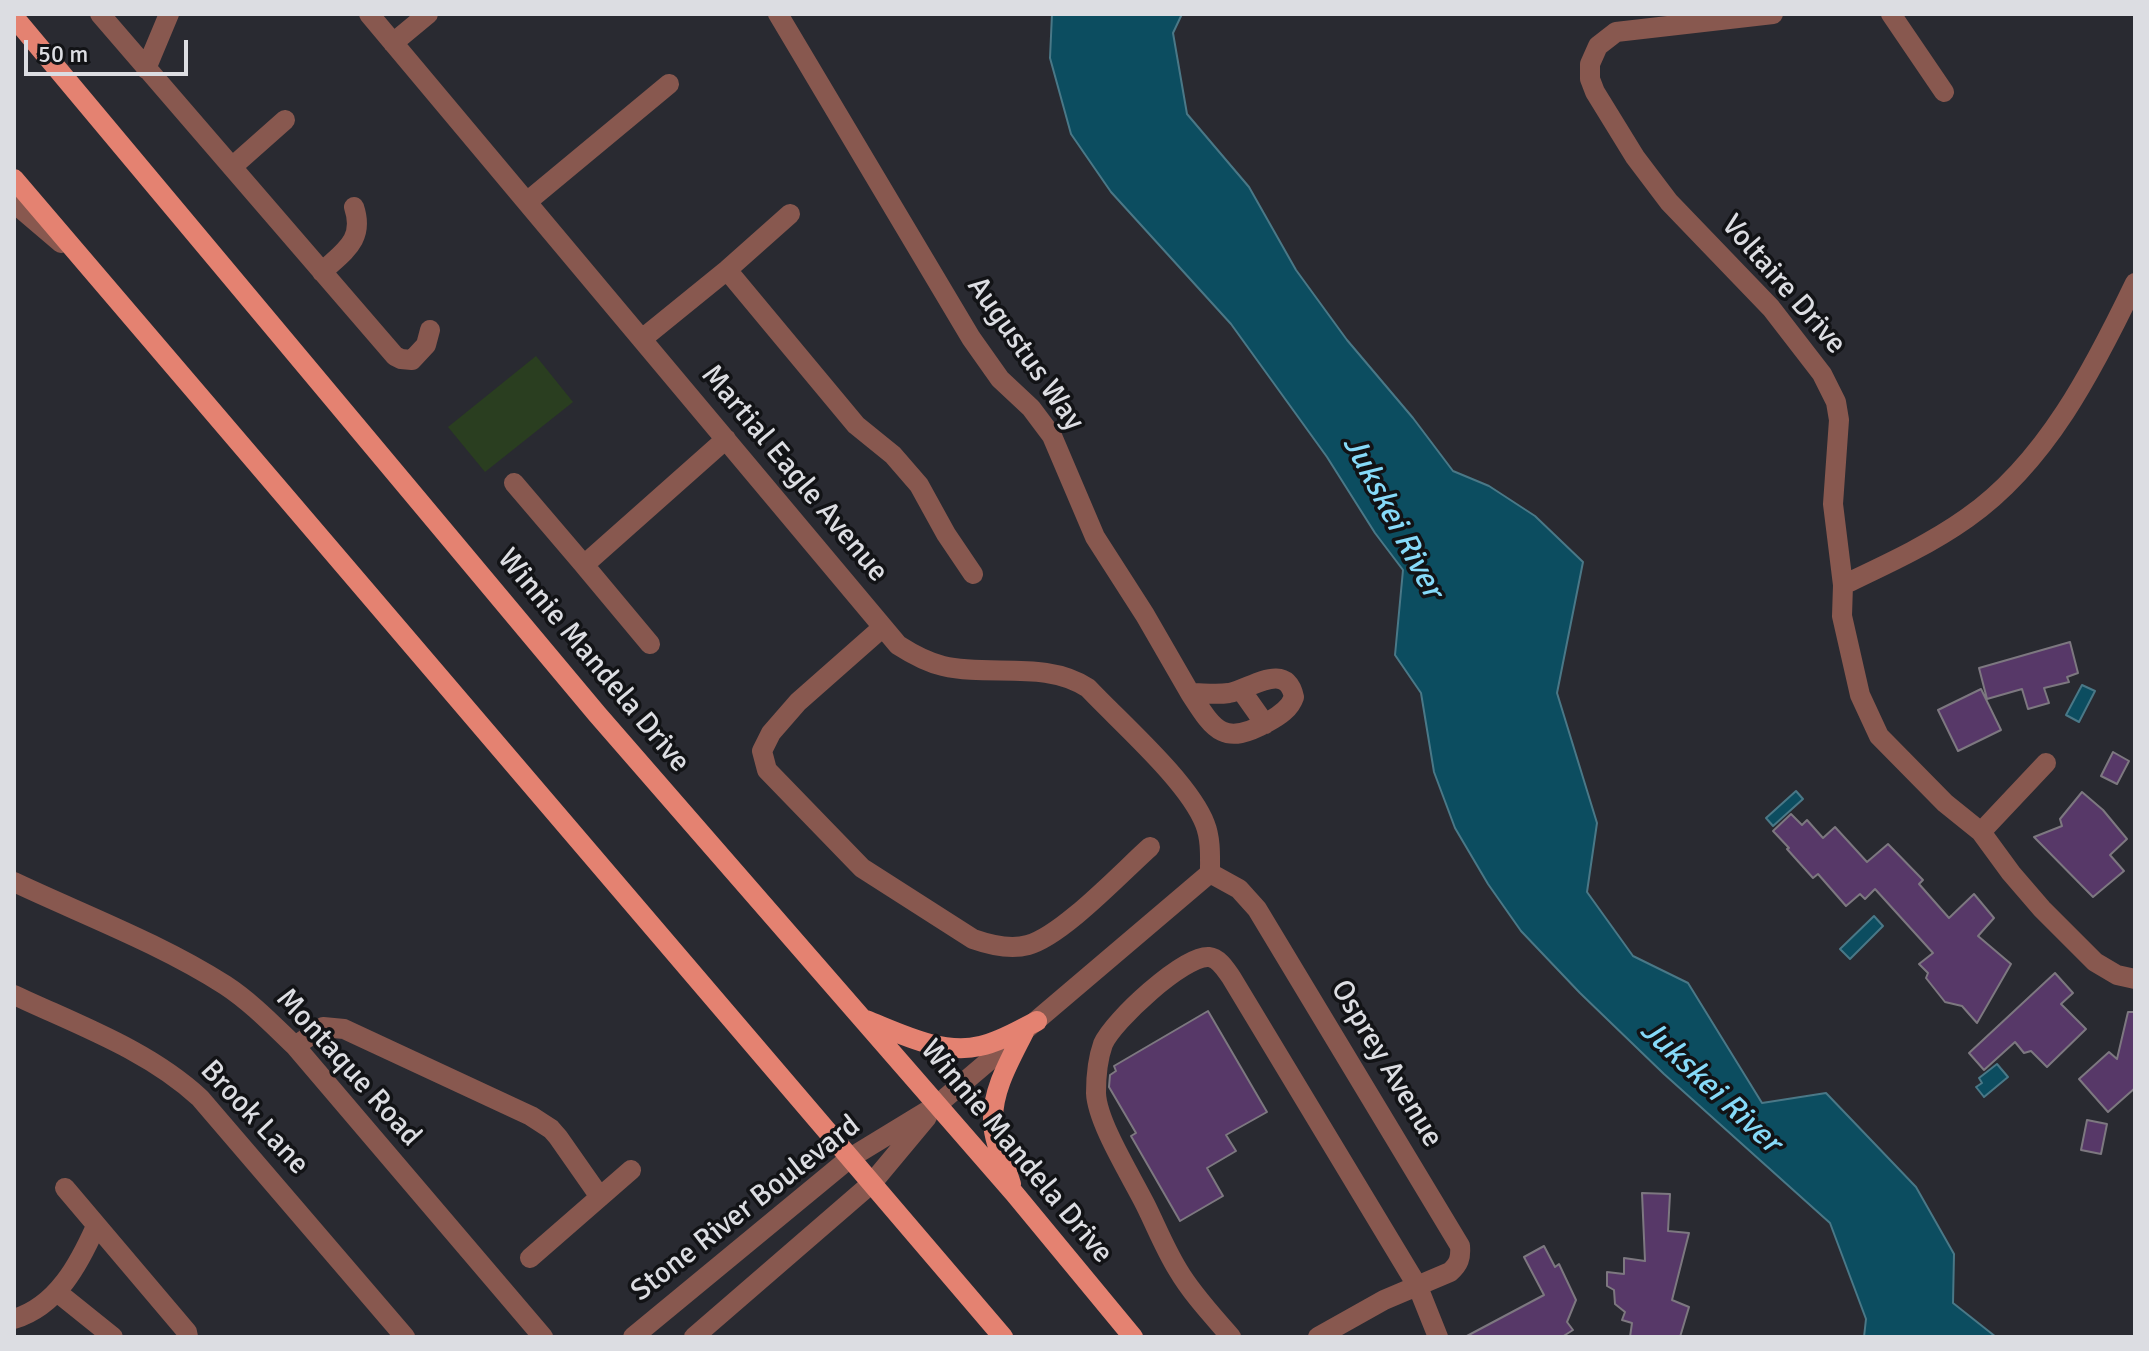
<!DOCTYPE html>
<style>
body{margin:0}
#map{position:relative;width:2149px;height:1351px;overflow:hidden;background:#292a31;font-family:Signika,sans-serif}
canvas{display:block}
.frame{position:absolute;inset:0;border:16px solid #dcdde2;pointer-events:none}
.scale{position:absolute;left:24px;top:40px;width:164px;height:36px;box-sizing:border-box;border:4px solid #dcdde2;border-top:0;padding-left:10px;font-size:24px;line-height:28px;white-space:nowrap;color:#dcdde2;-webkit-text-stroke:6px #121316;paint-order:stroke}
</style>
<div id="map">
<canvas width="2149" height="1351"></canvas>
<div class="frame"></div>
<div class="scale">50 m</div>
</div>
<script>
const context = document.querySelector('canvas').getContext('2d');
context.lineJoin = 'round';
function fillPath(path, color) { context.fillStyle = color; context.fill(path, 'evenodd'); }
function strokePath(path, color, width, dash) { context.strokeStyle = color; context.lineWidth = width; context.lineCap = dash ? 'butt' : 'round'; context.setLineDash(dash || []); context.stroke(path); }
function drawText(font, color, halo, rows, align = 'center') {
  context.font = font + ' Signika,sans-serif'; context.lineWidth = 7; context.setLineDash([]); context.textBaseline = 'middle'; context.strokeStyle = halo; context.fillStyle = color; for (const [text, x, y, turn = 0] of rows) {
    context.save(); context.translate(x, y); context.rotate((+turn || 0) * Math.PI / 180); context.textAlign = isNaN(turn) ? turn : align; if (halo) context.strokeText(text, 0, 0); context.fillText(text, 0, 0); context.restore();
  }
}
const green = new Path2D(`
 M536,356L573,402L485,472L448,427Z`);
const water = new Path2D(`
 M1052,14H1182L1173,33L1187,114L1249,187L1296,270L1347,340L1413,418L1453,471L1489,486L1535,516L1583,562L1557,693L1597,823L1587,892L1633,956L1688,983L1762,1103L1826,1093L1916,1187L1954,1254L1953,1303L1996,1337H1864L1866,1319L1830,1223L1664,1074L1580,993L1521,931L1488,884L1455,828L1434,772L1421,693L1395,655L1403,570L1375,533L1327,457L1231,324L1111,192L1071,134L1050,58Z
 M2082,685L2095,691L2079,722L2066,715Z
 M1796,791L1803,799L1773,826L1766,818Z
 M1874,916L1883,926L1850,959L1840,949Z
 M1997,1064L2008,1077L1984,1097L1976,1087L1982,1083L1979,1078Z`);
const building = new Path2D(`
 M2070,642L2078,673L2067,677L2069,682L2044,688L2049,703L2028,709L2022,689L1987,699L1979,668Z
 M1981,689L2001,730L1958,751L1938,710Z
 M2113,752L2129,761L2117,784L2101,776Z
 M2082,792L2103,810L2127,839L2110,855L2124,871L2093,897L2034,837L2062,826L2060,819Z
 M1791,814L1802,825L1807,820L1823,838L1835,827L1867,862L1888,844L1923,880L1919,884L1949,918L1974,894L1994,918L1978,936L2011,964L1977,1023L1962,1006L1945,1002L1926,978L1928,973L1919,964L1933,953L1875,889L1865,899L1860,894L1846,906L1818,874L1813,878L1787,849L1789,848L1773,831Z
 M2055,973L2073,993L2061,1004L2086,1029L2047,1067L2031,1051L2024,1053L2015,1042L1984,1070L1969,1053Z
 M1208,1011L1267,1112L1226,1135L1236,1151L1207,1168L1223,1196L1180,1221L1131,1136L1136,1133L1109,1087L1110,1075L1116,1071L1114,1066Z
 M2128,1012H2135V1088L2108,1112L2079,1079L2109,1052L2117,1059Z
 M2087,1120L2107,1124L2101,1154L2081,1150Z
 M1642,1193L1670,1194L1668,1231L1689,1233L1672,1300L1689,1307L1680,1337H1630L1632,1323L1622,1320L1625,1312L1615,1304L1614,1290L1607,1286V1272L1624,1274V1258L1645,1261Z
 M1544,1246L1555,1267L1559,1264L1576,1300L1567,1322L1573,1330L1562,1337H1465L1544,1295L1524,1257Z`);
const minor = new Path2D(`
 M100,14L395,356L401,359L412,360L426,345L430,330
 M369,14L898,645C912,654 926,662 943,666C990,677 1046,660 1088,688C1121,723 1189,782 1205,824C1211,839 1210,857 1210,873
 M778,14L971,338L1000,379L1031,408L1052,436L1095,537L1145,615L1190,693C1203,693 1216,695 1229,693C1251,689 1286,660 1294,697C1290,709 1279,716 1268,722C1223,747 1214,730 1190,693
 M1773,14L1616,32L1598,46L1590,64V79L1595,92L1635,157L1669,202L1771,308L1822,374L1836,402L1839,420L1833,504L1843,585L1842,616L1860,695L1879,736L1945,803L1981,832L2011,873L2042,909L2095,962L2117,975L2135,979
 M1891,14L1944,92
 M393,43L428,14
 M146,69L169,14
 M232,167L285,120
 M528,201L669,84
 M14,203L61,243
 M727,270L856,425L893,455L919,485L946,534L973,574
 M322,272C344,251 365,240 354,207
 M642,339L727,270L790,214
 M514,483L584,565L726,439
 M584,565L650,644
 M1843,585C1885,565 1929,545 1967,518C2046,463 2094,368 2135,283
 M883,627L798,702L771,733L762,751L767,770L862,868L973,939C990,945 1010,950 1028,945C1062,936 1122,872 1150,847
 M1241,690L1265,724
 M1981,832L2046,763
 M1210,873L1239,889L1257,909L1460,1246C1461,1258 1459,1264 1450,1272L1384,1300L1318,1337
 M14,882C84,915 159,943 225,985C251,1002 273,1025 295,1046L543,1337
 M14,995C78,1025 148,1050 200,1098L405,1337
 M295,1046L323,1027L344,1029L531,1116L551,1129L558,1137L600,1197
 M65,1188L187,1332L188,1337
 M530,1258L631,1170
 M57,1292L113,1337
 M14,1319C57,1306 79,1264 96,1226
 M633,1337L850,1158L937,1105L1210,873
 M694,1337L872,1183L927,1117
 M1231,1337C1213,1316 1192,1294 1178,1270C1165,1249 1156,1226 1145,1204C1131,1176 1097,1122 1096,1093C1096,1078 1098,1058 1103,1044C1113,1021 1184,955 1209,957C1219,958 1226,970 1231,977L1418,1287L1438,1337`);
const major = new Path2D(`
 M14,17L597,714L1014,1193L1133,1337
 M14,179L1003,1337
 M866,1020C901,1034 942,1055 980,1046C1000,1042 1019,1030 1037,1021
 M1011,1184C1005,1164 994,1143 993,1122C992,1090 1010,1060 1024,1032`);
const streetNames = [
 ["Voltaire Drive",1783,285,49],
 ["Augustus Way",1025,354,55],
 ["Martial Eagle Avenue",794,474,50],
 ["Winnie Mandela Drive",593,661,50],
 ["Osprey Avenue",1386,1064,59],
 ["Montaque Road",348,1068,48],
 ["Brook Lane",254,1118,47],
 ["Winnie Mandela Drive",1016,1152,50],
 ["Stone River Boulevard",746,1209,-38]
];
const waterNames = [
 ["Jukskei River",1392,517,62],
 ["Jukskei River",1710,1087,43]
];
fillPath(green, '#2a3e20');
fillPath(water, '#0c4d60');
strokePath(water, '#4a7887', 2);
fillPath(building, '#573868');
strokePath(building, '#7d7880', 2);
strokePath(minor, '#88584f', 20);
strokePath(major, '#e48271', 20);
drawText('30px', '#dcdde2', '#121316', streetNames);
drawText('italic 32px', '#86daf9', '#121316', waterNames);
</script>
